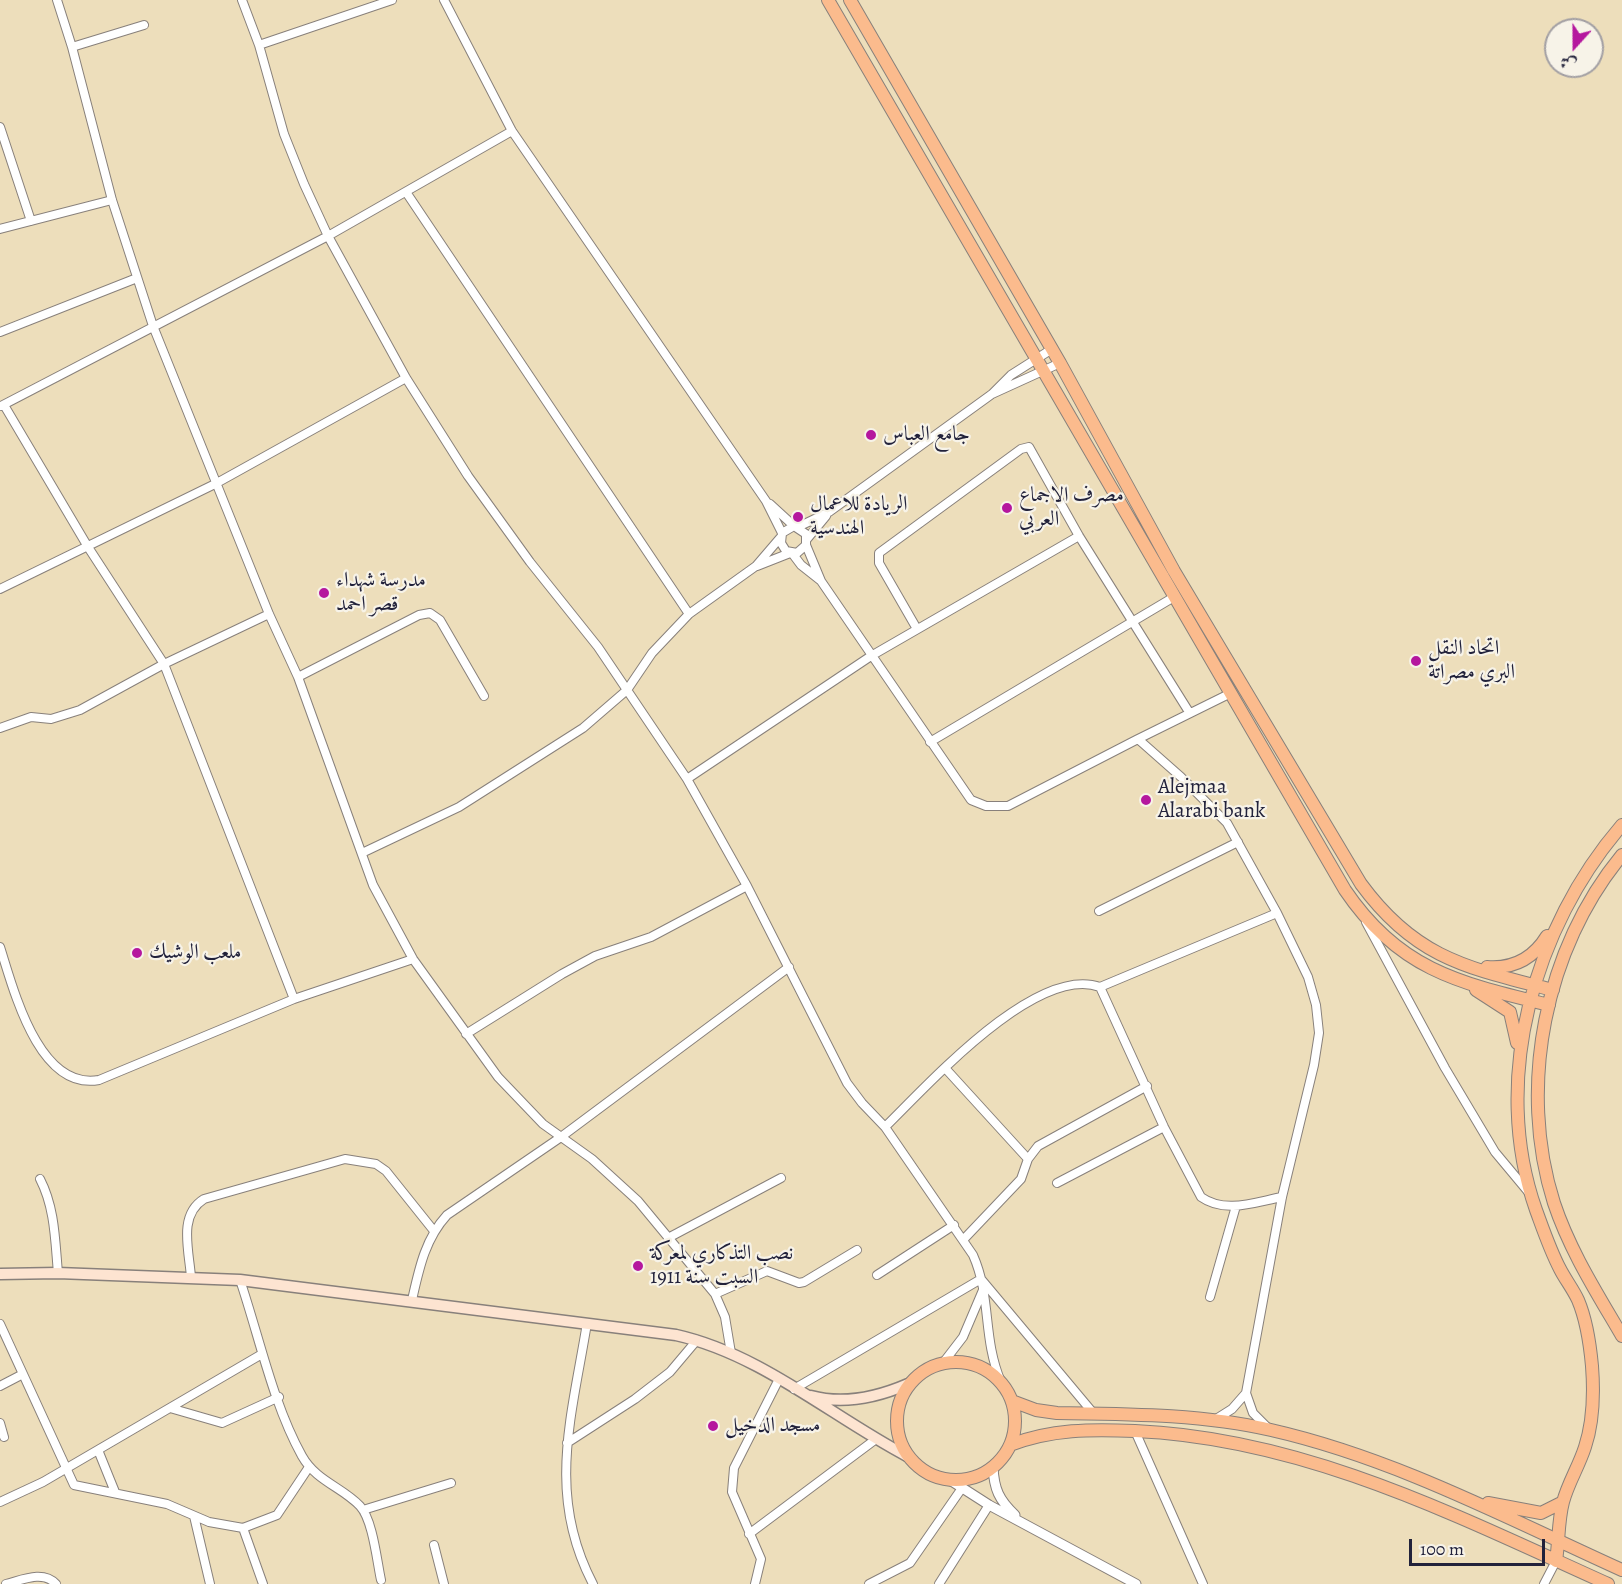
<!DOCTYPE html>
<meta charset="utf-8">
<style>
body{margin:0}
#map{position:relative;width:1622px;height:1584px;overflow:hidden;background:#eddebb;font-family:Alegreya,Amiri,serif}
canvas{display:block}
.north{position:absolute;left:1544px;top:18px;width:60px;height:60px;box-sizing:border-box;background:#f7f3e8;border:2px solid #a29fa3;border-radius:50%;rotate:201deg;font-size:16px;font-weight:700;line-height:24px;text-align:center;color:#22223b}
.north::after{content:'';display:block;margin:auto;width:21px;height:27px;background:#b5179e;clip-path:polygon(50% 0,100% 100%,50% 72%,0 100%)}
.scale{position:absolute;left:1409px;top:1539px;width:136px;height:27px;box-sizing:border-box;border:3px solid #22223b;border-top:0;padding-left:8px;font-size:18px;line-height:21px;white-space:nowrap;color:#22223b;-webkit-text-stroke:4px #f7f3e8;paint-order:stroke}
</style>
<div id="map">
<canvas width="1622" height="1584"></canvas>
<div class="north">ش</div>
<div class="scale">100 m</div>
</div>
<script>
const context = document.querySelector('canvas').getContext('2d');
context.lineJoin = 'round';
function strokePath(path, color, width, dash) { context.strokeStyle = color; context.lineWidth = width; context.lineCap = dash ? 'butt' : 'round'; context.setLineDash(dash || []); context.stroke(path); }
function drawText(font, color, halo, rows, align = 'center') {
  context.font = font + ' Alegreya,Amiri,serif'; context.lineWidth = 4.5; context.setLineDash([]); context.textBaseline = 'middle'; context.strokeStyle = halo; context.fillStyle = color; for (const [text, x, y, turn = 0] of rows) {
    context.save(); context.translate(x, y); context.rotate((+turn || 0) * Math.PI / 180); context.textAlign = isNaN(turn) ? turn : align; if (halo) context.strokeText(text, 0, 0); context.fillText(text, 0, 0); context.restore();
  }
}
const minor = new Path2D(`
 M57,0L72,47L112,200L153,326L269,614L298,677L373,885L413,959L498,1077L543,1124L592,1159L638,1201L715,1294L725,1317L731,1353
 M242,0L259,45L284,134L304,184L328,236L406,378L468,476L530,562L598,647L687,779L747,886L847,1083L862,1103L885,1127L973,1255C992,1298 982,1337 1001,1382
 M444,0L512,131L766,501L782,533
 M259,45L392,0
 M72,47L144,25
 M0,127L31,221
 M406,192L689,614
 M0,229L112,200
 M0,332L137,278
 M992,394L1060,363
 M4,405L88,547L164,664L294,999
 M1,406L328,236L512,131
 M770,504L794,526
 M798,527L829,512L992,394L1011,375L1052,349
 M807,539L826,516
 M806,545L797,553L786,551L781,543L782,533L794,526L806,534V545L821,581L971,800L986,806H1008L1138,739L1181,777L1227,823L1277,913L1308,977L1316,1005L1319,1033L1314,1065L1282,1197L1246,1393L1253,1413L1268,1428
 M792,553L801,565L820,580
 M757,566L790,553
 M0,589L215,484L406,378
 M917,629L879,563V553L1021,449L1029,447L1079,536L1189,712
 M298,677L419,615L430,613L440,620L484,696
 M0,728L31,717L51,719L80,710L164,664L269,614
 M1138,739L1231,693
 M930,742L1174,597
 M687,779L871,656L1079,536
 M362,853L459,807L583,728L627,690L652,653L689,614L756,566L780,538
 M1099,911L1238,842
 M1366,922L1445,1068L1495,1152L1530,1194
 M0,947C14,991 39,1091 99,1080L294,999L413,959
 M1100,987L1277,913
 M466,1034L562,974L595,956L651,937L747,886
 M945,1068L1028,1159
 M885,1127C928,1085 1036,964 1100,987L1164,1127L1201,1197C1225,1214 1255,1202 1282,1197
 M40,1179C55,1208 55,1240 58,1273
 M1057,1183L1164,1127
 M668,1238L781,1178
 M963,1240L1021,1179L1028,1159L1038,1146L1147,1086
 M877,1275L954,1225
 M191,1277C189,1250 178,1215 204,1199L345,1159L376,1164L386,1171L434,1231
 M240,1280C259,1336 273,1404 302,1456C316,1481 342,1487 360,1506C373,1520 377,1562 381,1580
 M715,1294L767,1271L799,1283L804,1282L857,1250
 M1210,1297L1236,1206
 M412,1300C419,1269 425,1239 447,1215L561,1137L789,967
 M587,1323C572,1416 546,1495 593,1584
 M0,1324L74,1485L167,1504L209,1522L243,1528L263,1584
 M943,1363L963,1337L983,1290
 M0,1386L23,1374
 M794,1389L981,1279L1094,1414
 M170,1408L222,1423L279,1397
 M1213,1421L1232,1409L1246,1393
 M0,1423L4,1437
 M1135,1431L1203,1584
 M567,1443L635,1399L670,1372L697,1340
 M98,1450L115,1492
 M0,1502L43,1482L262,1354
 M363,1510L451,1483
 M194,1516L210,1584
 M243,1528L277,1515L309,1467
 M749,1534L876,1439
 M434,1545L444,1584
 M6,1584C22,1580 43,1570 56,1584
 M755,1584L761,1559L732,1492L734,1468L779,1379
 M869,1584L910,1563L962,1488
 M939,1584L989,1505
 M1544,1584L1556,1561`);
const tertiary = new Path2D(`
 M993,1467C994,1489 999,1500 1015,1515
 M950,1480L989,1505L1136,1584`);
const secondary = new Path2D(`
 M0,1274L58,1273L240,1280L676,1335C761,1354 831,1416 907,1456
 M811,1396C844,1405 878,1397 908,1384`);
const primary = new Path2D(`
 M828,0L1345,890C1399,970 1459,983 1549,1005
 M850,0L1060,363L1174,571L1361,884C1416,959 1468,968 1553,990
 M1622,855C1545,948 1517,1087 1554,1203C1570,1251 1597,1293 1622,1336
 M1487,967C1513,969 1533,959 1547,936
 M1476,990L1510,1012L1517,1043
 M897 1421a59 59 0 1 1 118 0a59 59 0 1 1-118 0Z
 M1012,1401L1036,1410L1057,1413C1128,1414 1202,1414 1271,1430C1394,1458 1507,1518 1622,1570
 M1010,1445C1051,1429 1092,1429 1135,1431C1304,1438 1457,1516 1608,1584
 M1488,1503L1541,1513L1563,1502
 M1556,1561C1559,1541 1558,1521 1563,1502C1568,1483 1579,1466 1585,1447C1593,1423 1594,1392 1592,1366C1590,1344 1587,1321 1578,1300C1573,1289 1565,1279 1560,1269C1550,1250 1543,1229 1536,1210C1490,1080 1534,927 1622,825`);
const markers = [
 [871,435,6,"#b5179e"],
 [1007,508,6,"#b5179e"],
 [798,517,6,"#b5179e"],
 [324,593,6,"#b5179e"],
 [1416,661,6,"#b5179e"],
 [1146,800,6,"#b5179e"],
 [137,953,6,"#b5179e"],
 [638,1266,6,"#b5179e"],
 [713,1426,6,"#b5179e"]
];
const poiNames = [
 ["جامع العباس",883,435],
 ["مصرف الاجماع",1019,496],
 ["العربي",1019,520],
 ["الريادة للاعمال",810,505],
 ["الهندسية",810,529],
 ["مدرسة شهداء",336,581],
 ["قصر احمد",336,605],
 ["اتحاد النقل",1428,649],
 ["البري مصراتة",1428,673],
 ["Alejmaa",1158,788],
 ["Alarabi bank",1158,812],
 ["ملعب الوشيك",149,953],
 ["نصب التذكاري لمعركة",650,1254],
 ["السبت سنة 1911",650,1278],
 ["مسجد الدخيل",725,1426]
];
strokePath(minor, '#88807b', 10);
strokePath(tertiary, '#88807b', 11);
strokePath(secondary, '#88807b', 13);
strokePath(primary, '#88807b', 14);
strokePath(minor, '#fff', 8);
strokePath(tertiary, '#fff', 9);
strokePath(secondary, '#fde4d1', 10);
strokePath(primary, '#fbbb8d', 12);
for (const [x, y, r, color] of markers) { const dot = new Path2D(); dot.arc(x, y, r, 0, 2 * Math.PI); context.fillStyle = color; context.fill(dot); strokePath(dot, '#f7f3e8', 2); }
drawText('21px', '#22223b', '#f7f3e8', poiNames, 'left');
</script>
